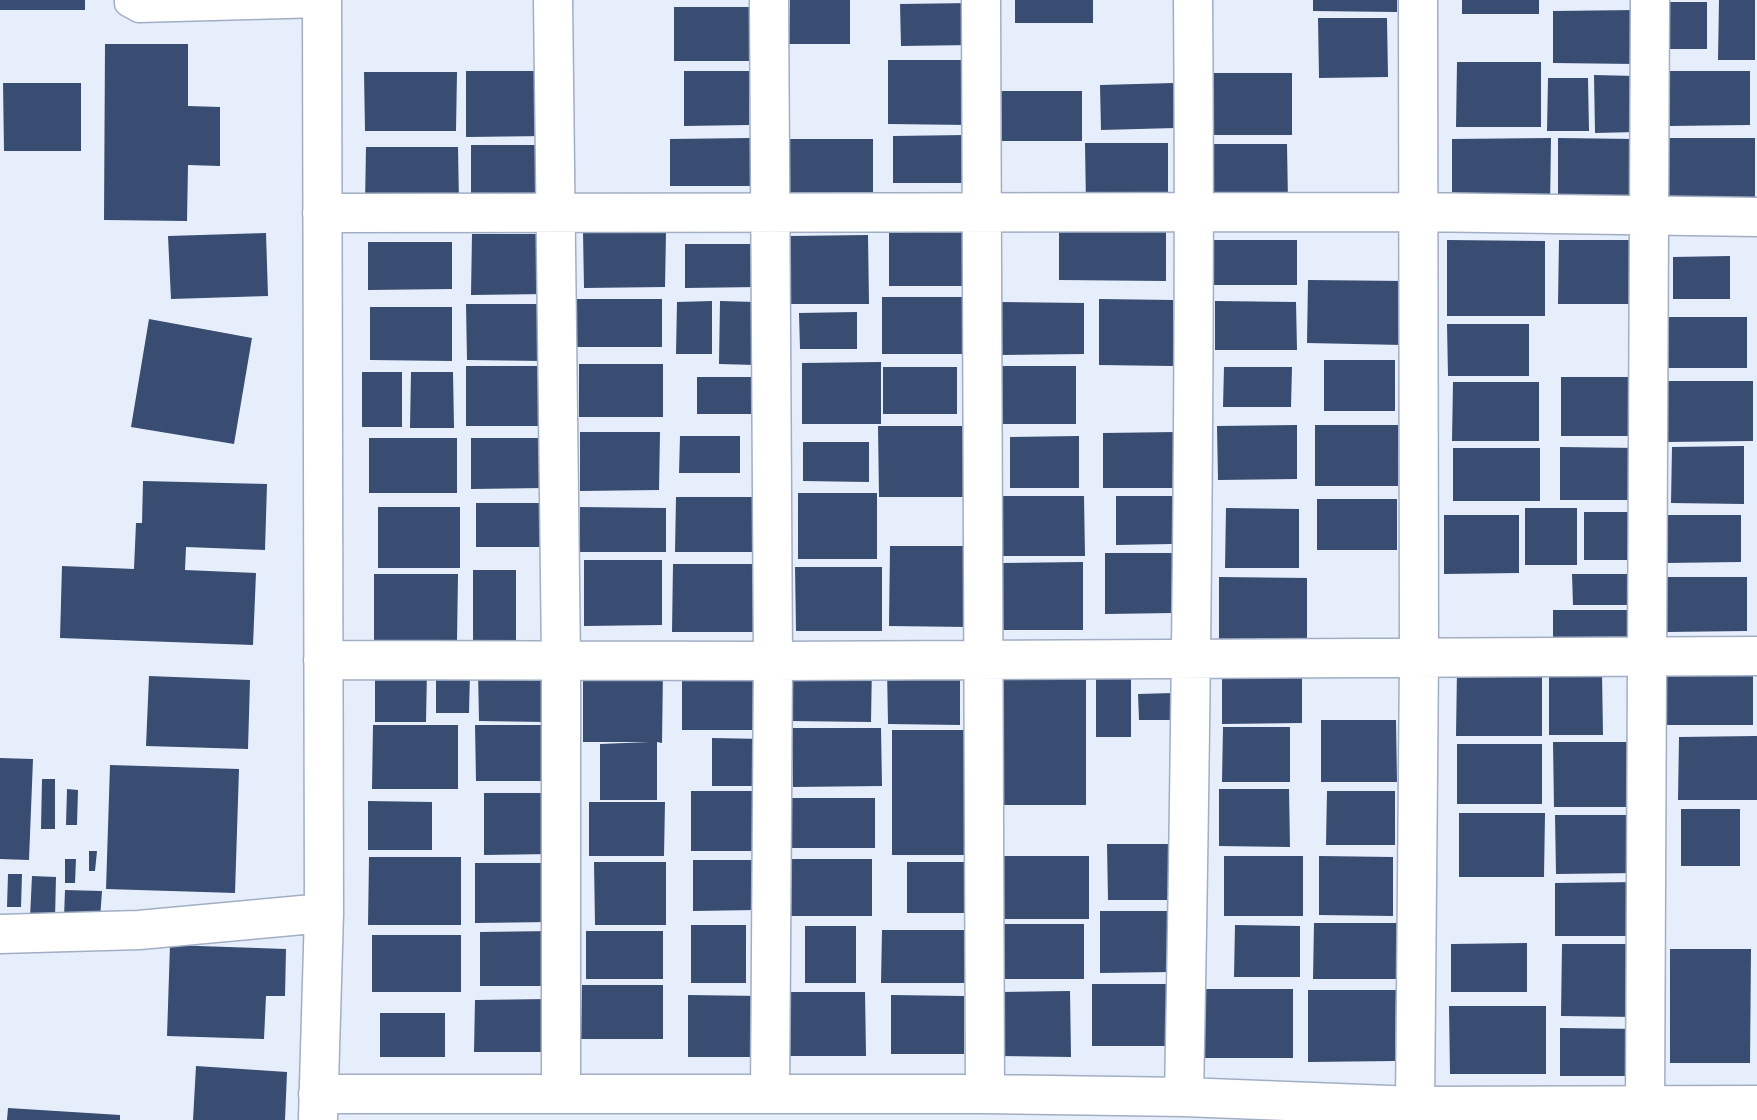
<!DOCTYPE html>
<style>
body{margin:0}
canvas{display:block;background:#e6eefc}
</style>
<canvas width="1757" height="1120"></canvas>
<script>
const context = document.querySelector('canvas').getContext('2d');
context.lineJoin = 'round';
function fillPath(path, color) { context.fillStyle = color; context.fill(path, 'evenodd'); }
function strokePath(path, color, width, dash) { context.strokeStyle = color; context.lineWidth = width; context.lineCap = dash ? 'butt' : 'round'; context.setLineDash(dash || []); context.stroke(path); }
const building = new Path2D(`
 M0,0H85V10H0Z
 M790,0H850V44H789Z
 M1015,0H1093V23H1015Z
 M1313,0H1397V12L1313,11Z
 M1462,0H1539V14H1462Z
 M1719,0H1755V60H1718Z
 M1663,2H1707V49H1664Z
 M972,3L973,45L901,46L900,4Z
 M674,7H755V61H674Z
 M1636,10V64L1553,63V11Z
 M1318,18H1387L1388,77L1319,78Z
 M105,44H188V106L220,107V166L188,165L187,221L104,220Z
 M888,60H968V125L888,124Z
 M1457,62H1541V127H1456Z
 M466,71H546V136L466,137Z
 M684,71H749V125L684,126Z
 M1669,71H1750V125L1669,126Z
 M364,72H457L456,131H365Z
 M1209,73H1292V135H1208Z
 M1594,75L1637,76V132L1595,133Z
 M1548,78H1588L1589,131H1547Z
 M3,83H81V151H4Z
 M1174,83L1175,128L1101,130L1100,85Z
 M1001,91H1082V141H1002Z
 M966,135V183H893V136Z
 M751,138V186H670V139Z
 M1551,138L1550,209H1452V139Z
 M1558,138L1636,139L1637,209L1558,210Z
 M1666,138H1755V204H1667Z
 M789,139H873V193H789Z
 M1085,143H1168V206H1086Z
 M1207,144H1287L1288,202H1207Z
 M471,145H547L548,203L471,202Z
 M366,147H458L459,204H365Z
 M1166,224V281L1059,280V225Z
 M889,225H967V286H889Z
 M583,232H666L665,287L584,288Z
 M266,233L268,296L171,299L168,236Z
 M472,234H547L546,294L471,295Z
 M868,235L869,304H790V236Z
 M1212,240H1297V285H1212Z
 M1447,240L1545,241V316H1447Z
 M1559,240H1636L1637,304H1558Z
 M368,242H452V289L368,290Z
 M685,244H759V287L685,288Z
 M1730,256V299H1673V257Z
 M1308,280L1405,281L1403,345L1307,343Z
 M882,297H963V354H882Z
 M574,299H662V347H574Z
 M1099,299L1173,300V366L1099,365Z
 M712,301V354H676L677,302Z
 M720,301L756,302L755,365L719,364Z
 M1215,301L1296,302L1297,350H1215Z
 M1000,302L1084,303V354L1000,355Z
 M466,304H544V361L467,360Z
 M370,307H452V361L370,360Z
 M857,312V349H800L799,313Z
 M1666,317H1747V368H1666Z
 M149,319L252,338L234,444L131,427Z
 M1447,324H1529V376H1448Z
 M1324,360H1395V411H1324Z
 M881,362V424H802V363Z
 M579,364H663V417H579Z
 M466,366H548L547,426H466Z
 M1001,366H1076V424H1000Z
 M883,367H957V414H883Z
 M1224,367H1292L1291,407H1223Z
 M362,372H402V427H362Z
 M411,372H453L454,428H410Z
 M697,377H757V414H697Z
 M1561,377H1635V436H1561Z
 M1666,381H1753V441L1666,442Z
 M1453,382H1539V441H1452Z
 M1297,425V479L1218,480L1217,426Z
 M1315,425H1398V486H1315Z
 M878,426H970V497H879Z
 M580,432H660L659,490L580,491Z
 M1177,432V488H1103V433Z
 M680,436H740V473H679Z
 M1079,436V488H1010V437Z
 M369,438H457V493H369Z
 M471,438H543L544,488L471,489Z
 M803,442H869V482L803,481Z
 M1744,446V504L1671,503L1672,447Z
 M1560,447L1638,448V500H1560Z
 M1453,448H1540V501H1453Z
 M143,481L267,484L265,550L186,547L185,570L256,573L253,645L60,638L62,566L134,569L136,523H142Z
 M798,493H877V559H798Z
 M1000,496H1084L1085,556H1000Z
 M1116,496H1172V544L1116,545Z
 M676,497H759V552H675Z
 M1317,499H1397V550H1317Z
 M476,503H548V547H476Z
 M378,507H460V568H378Z
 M580,507L666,508V552H580Z
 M1226,508L1299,509V568H1225Z
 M1525,508H1577V565H1525Z
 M1584,512H1637V560H1584Z
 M1444,515H1519V573L1444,574Z
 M1665,515H1741V562L1665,563Z
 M890,546H968V627L889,626Z
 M1105,553H1173L1174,613L1105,614Z
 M584,560H662V625L584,626Z
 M1083,562V630H1003V563Z
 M673,564H765V632H672Z
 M795,567H882V631H796Z
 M473,570H516V642H473Z
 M374,574H458L457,641L374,640Z
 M1572,574H1633V605H1573Z
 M1219,577L1307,578V640L1219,639Z
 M1666,577H1747V631L1666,632Z
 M1553,610H1639V652H1553Z
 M790,664H872L871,722L790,721Z
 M1222,666H1302V723L1222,724Z
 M960,667V725L888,724L887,668Z
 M583,668L663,669L662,743L657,742V800H600V744L650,742H583Z
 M375,669H427L426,722H375Z
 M1457,669H1542V736H1456Z
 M478,670H545V722L479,721Z
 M999,671H1086V805H999Z
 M436,672H470L469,713H436Z
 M682,672H761V730H682Z
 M1664,672H1753V725H1665Z
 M1549,673H1602L1603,735H1549Z
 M149,676L250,680L248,749L146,746Z
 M1096,676L1131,677V737H1096Z
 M1173,693V720H1139L1138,694Z
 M1321,720H1396L1397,782H1321Z
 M373,725H458V789H372Z
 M475,725H547V781H476Z
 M1223,727H1290V782H1222Z
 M792,728H881L882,786L793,787Z
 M892,730H968V855H892Z
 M1757,736V800H1678L1679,737Z
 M712,738L764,739V786H712Z
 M1553,742H1638V807H1554Z
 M1457,744H1542V804H1457Z
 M0,758L33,759L29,860L0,859Z
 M110,765L239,769L235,893L106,889Z
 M42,779H55V829H41Z
 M67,789L78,790L77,825H66Z
 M1219,789H1289L1290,847L1219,846Z
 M691,791H764V851H691Z
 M1327,791H1395V845H1326Z
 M484,793H552V854L484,855Z
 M787,798H875V848H787Z
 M368,801L432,802V850H368Z
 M589,802H665L664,856H589Z
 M1681,809H1740V866H1681Z
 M1459,813H1545L1544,877H1459Z
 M1555,815H1638V873L1556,874Z
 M1107,844H1168V900H1108Z
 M89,851H97L95,871H89Z
 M992,856H1089V919H992Z
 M1224,856H1303V916H1224Z
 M1319,856L1393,857V916L1319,915Z
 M369,857H461V925H368Z
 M65,859H76L75,883H65Z
 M788,859H872V916H789Z
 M693,860H755V910L693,911Z
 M594,862H666V925H595Z
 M907,862H969V913H907Z
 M475,863H551V922L475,923Z
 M8,874H22L21,907H7Z
 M32,876L56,877L55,919L30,918Z
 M1639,882V936H1555V883Z
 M65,890L102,891L100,919L64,918Z
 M1100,911H1171V972L1100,973Z
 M1314,923H1397V979H1313Z
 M1002,924H1084V979H1002Z
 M691,925H746V983H691Z
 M1235,925L1300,926V977H1234Z
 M805,926H856V983H805Z
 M882,930H966V983H881Z
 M552,931L551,986H480V932Z
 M586,931H663V979H586Z
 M372,935H461V992H372Z
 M1527,943V992H1451V944Z
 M1562,944H1637V1017L1561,1016Z
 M170,945L286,949L285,996H266L264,1039L167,1036Z
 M1670,949H1751L1750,1063H1670Z
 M1092,984H1168V1046H1092Z
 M582,985H663V1039H581Z
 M1197,989H1293V1058H1197Z
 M1308,990H1396L1395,1061L1308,1062Z
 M1070,991L1071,1057L1000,1056V992Z
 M785,992H865L866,1056H785Z
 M688,995L762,996L763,1057H688Z
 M891,995L964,996V1054H891Z
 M550,999L549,1052H474L475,1000Z
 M1449,1006H1546V1074H1450Z
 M380,1013H445V1057H380Z
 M1560,1028L1639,1029V1076H1560Z
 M196,1066L287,1072L285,1120H193Z
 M8,1108L120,1115V1120H7Z`);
const lane = new Path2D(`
 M128,0V3L139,9L322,4`);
const street = new Path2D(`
 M553,0L561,661V1094
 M769,0L773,661L770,1094
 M981,0L985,1094
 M322,213L1418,212L1757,217
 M323,660L773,661L1757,656
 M0,934L139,930L324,913
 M318,1094H985L1184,1097L1415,1106L1757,1105
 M1184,1097C1191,731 1196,366 1193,0
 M1645,1105L1650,0
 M1415,1106L1419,658L1418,0
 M318,1118L324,913L322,0`);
fillPath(building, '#394c71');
strokePath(lane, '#a2aec4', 29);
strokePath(street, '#a2aec4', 41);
strokePath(lane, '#fff', 26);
strokePath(street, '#fff', 38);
</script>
